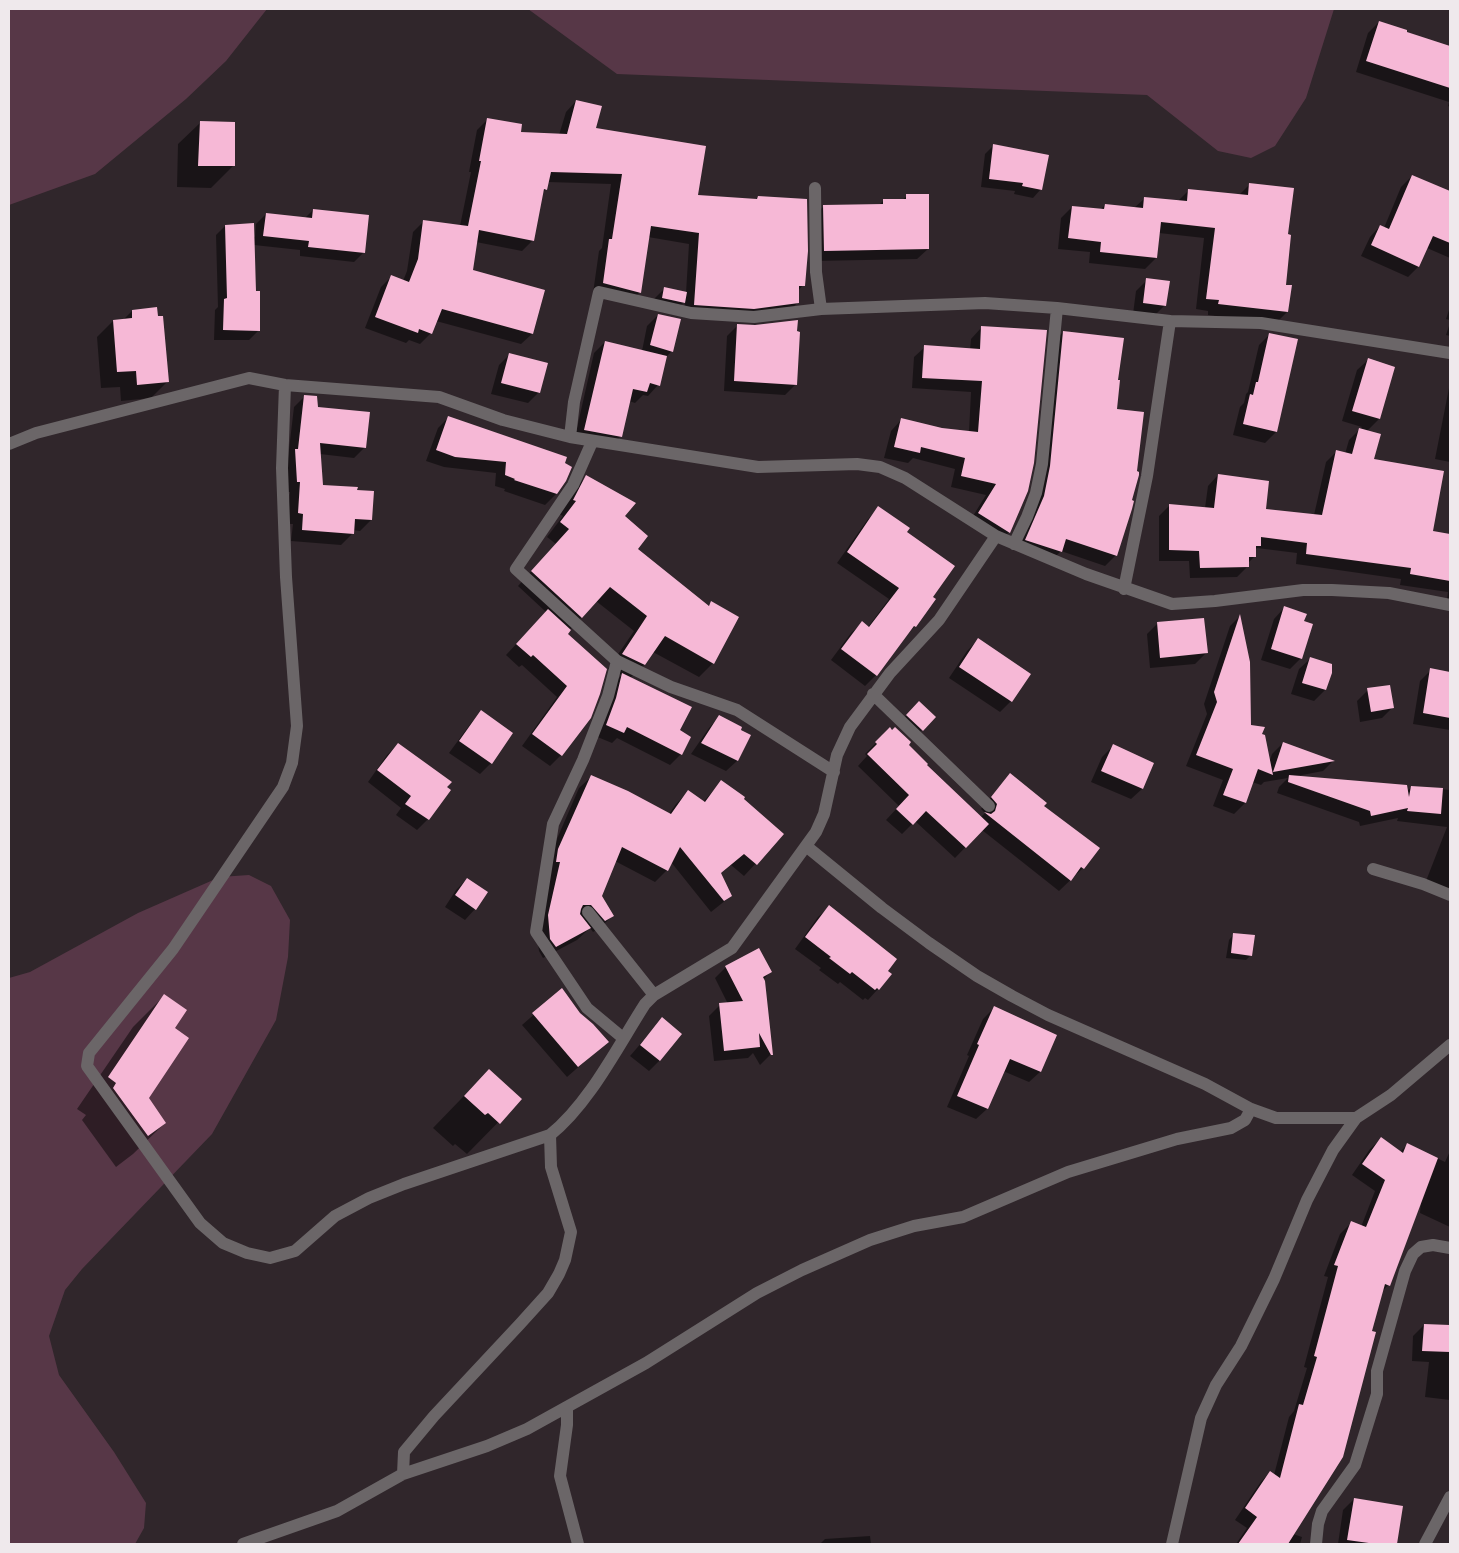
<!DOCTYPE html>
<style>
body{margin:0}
#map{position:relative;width:1459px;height:1553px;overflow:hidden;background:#30262b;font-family:Commissioner,sans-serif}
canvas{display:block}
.frame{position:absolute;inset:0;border:10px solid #efe9ec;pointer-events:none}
</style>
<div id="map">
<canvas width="1459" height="1553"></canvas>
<div class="frame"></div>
</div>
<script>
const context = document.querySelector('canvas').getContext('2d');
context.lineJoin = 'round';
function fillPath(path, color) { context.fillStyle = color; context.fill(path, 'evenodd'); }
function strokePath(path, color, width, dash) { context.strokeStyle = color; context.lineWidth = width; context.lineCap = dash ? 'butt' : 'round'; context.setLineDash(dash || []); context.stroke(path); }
const green = new Path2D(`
 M9,9H267L226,61L186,99L95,174L9,205Z
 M528,9H1334L1306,98L1275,146L1251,158L1218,151L1147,95L617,74Z
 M249,875L271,886L290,920L288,957L276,1020L212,1134L82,1269L65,1290L49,1336L59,1375L114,1452L146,1503L144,1528L135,1544H9V978L30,972L138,913L220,877Z`);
const shadow = new Path2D(`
 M1379,22L1405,33L1450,48V107L1448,106L1449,102L1356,72L1368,33Z
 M576,101L595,129L697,197L755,200L758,197L803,285L798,291L797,303L787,314L684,315L685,301L673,313L654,299L665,288L686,293L689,244L648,237L639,293L629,303L593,293L599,251L602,248L611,184L548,182L546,189L541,194L533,240L522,251L476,242L472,271L532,334L521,344L436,321L431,333L420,344L409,340L406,343L365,328L381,287L392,276L403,281L407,271L413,232L424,221L460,226L471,172H469L477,130L488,119L520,133L559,135L566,112Z
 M200,123L233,166L211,188L177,187L178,144Z
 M993,146L1041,189L1033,198L1014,194L1015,191L981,187L985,154Z
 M1412,176L1450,192V258L1427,248L1418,267L1408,277L1361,256L1370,237L1380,226L1384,228L1401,187Z
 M1250,184L1287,235L1284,286L1287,312L1276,323L1208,315V311L1196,309L1204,238L1159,233L1156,258L1145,269L1089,263L1090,252L1058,249L1061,218L1072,207L1100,210L1105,205L1134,208L1145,198L1178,201L1189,190L1239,195Z
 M907,196L928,249L917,259L814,261L813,217L824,206L879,205L884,200H902Z
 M313,210L364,252L354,262L300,256V250L254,245L258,331L249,340H214L215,310L218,307L216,235L225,226L255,237L256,224L266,214L304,219Z
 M1147,280L1165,305L1154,316L1133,314L1136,291Z
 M1450,307V320L1446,319Z
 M132,311L167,382L151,398L121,401L120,387L101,388L97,337L113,321L123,320Z
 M658,315L672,351L665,358L658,385L648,396L643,395L635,403L629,401L621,436L610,447L574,441L594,353L605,342L642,351L647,326Z
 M1450,323V336L1446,335Z
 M738,325L796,333V384L785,395L724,391L727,336Z
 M981,328L1009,532L999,543L968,524L986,495L951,487L955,469L913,458L908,463L884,458L891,431L901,420L942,429L969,432L971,392L912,388L914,357L925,347L970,350L971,339Z
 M1063,332L1117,381L1116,555L1105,566L1061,551L1050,562L1015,550L1033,508L1053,343Z
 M1270,334L1276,432L1265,443L1233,435L1240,407L1244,403L1246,394L1248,392L1259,345Z
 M510,354L539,392L528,403L491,394L499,365Z
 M1368,360L1379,419L1367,431L1373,460L1432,532L1450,535V607L1446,606L1448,592L1400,585L1401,579L1296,564L1297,553L1257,548L1254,551V557L1248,563V566L1237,577L1190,578L1189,561H1159V516L1170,505L1205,508L1208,486L1218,475L1264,510L1314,515L1326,462L1336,452L1345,454L1349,440L1362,427L1342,421L1357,370Z
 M1450,383V462L1435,459Z
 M305,396L365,447L354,458L320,454L322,486L371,520L360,531L353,530L352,534L341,545L291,541L293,524H287L290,492H287L288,458L294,407Z
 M449,417L563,464L565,480L556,494L545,505L504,491L505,489L495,486L496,473L444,467L426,461L438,428Z
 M586,477L623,517L636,549L707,607L711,603L713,663L699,677L653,652L644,665L630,678L679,731L681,754L670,765L617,738L612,743L595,736L612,685L622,675L608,669L634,631L596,601L566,634L605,670L561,755L550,766L522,746L557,697L522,665L519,667L506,655L546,612L518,586L556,544L547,537L563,516L559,514L572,491Z
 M879,508L905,533L932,597L915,626L904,638L876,675L865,686L831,660L851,633L862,623L868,627L889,599L837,563L868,519Z
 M1284,608L1303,622L1301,658L1290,669L1261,660L1274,619Z
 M1240,616L1249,726L1260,735L1269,763L1272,754L1283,743L1333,761L1323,771L1297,776L1407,791L1412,787L1450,790V890L1426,881L1447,827L1397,821L1398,818L1360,826L1359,822L1277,793L1279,787L1288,778L1264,782L1261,785L1252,782L1245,803L1234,814L1213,806L1223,780L1186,766L1207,714L1204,704L1230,626Z
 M1158,623L1206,653L1195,664L1150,668L1147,634Z
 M978,640L1029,674L1011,701L1000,712L949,678L967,651Z
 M1310,659L1331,673L1325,690L1314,701L1291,694L1299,669Z
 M1431,670L1450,673V730L1413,724L1420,681Z
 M1368,690L1393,707L1382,718L1360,722L1357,701Z
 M919,702L934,717L917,735L902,720Z
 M481,712L512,734L491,763L480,774L449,753L471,723Z
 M719,717L750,735L737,761L726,771L691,754L709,728Z
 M890,729L981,817L985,813L981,809L1010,775L1083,868L1059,891L982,830L955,858L915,821L902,834L886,820L899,806L858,766L867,756L865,754Z
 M398,744L450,790L428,819L417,830L396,815L401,808L368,782L387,755Z
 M1113,746L1153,764L1142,789L1131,799L1091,782L1102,757Z
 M591,777L669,814L676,804L688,792L703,802L721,782L783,834L744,876L731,865L720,874L731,896L711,912L671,862L667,870L655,882L615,861L601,896L612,916L600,928L593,932L590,928L577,940L543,958L539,951L536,928L547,862L579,788Z
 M467,879L475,909L465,920L445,907L456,890Z
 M829,907L886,971L878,989L868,1000L865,998L863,1000L840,982L838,984L819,970L821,968L795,949L818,917Z
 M1234,934L1251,955L1246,960L1226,958L1229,940Z
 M726,967L770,972L763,980L771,1054L760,1065L753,1053L748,1058L714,1061L709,1016L720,1005L728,1004L715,978Z
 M562,990L579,1014L607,1042L567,1077L522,1025Z
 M164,996L173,1028L147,1098L165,1123L133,1154L116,1167L82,1120L86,1115L77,1109L133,1027Z
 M994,1008L1056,1035L1040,1072L1029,1082L1003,1071L987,1109L976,1119L947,1107L969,1056L967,1055L983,1019Z
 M662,1019L660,1060L649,1071L630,1056Z
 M489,1070L520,1100L467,1154L455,1144L453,1146L433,1128Z
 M1381,1139L1400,1152L1408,1144L1445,1162L1450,1151V1227L1420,1213L1421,1202L1388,1285L1382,1292L1293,1534L1302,1537L1300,1544H1236L1247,1528L1235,1520L1260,1483L1270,1472L1274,1475L1289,1417L1294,1411L1307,1368L1304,1367L1328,1277L1324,1276L1340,1234L1351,1223L1361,1227L1375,1191L1352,1175L1370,1149Z
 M1424,1325L1450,1326V1400L1425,1397L1429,1362L1412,1361L1413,1336Z
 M1354,1499L1396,1544H1338L1343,1510Z
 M870,1536L871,1544H820L825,1539Z`);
const building = new Path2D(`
 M1379,21L1407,30V32L1450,46V88L1366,61Z
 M576,100L602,106L596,128L706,146L698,195L757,199L758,196L807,199L808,251L805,286H799V303L754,309L694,305L699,233L651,226L641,293L603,283L609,239H612L622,174L551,172L547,190L544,189L534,241L479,230L473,270L545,290L533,334L442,309L432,334L419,329L418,333L375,317L391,275L409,282L418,259L423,220L468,226L481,161H479L487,118L522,124L521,132L567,134Z
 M200,121L235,122V166H198Z
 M993,144L1049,155L1042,190L1022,186L1023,183L989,179Z
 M1412,175L1450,191V243L1433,236L1419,267L1371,245L1380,225L1389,229Z
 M1249,183L1294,188L1288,234L1291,235L1286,285H1292L1288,312L1218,304L1219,300L1206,299L1215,228L1161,222L1157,258L1100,252L1101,242L1068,238L1072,206L1104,209L1105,204L1143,208L1144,197L1187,201L1188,189L1248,195Z
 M906,194H929V249L824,251L823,205L883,204V199H906Z
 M313,209L369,215L365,253L308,247L309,241L263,236L266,213L312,218Z
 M254,223L256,291H260V331L223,330L224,299L227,298L225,225Z
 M1146,278L1170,281L1166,306L1143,303Z
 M664,287L687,292L685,303L662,298Z
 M157,307L158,316H163L169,382L137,385L136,371L117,372L113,320L132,318V310Z
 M658,314L681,319L673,352L650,345Z
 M798,320L797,331L800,332L797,385L734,381L737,324L755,325Z
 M981,326L1047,330L1034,463L1028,491L1010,533L978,513L996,484L961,476L965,458L921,447L920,453L894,447L901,418L942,428L978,432L982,381L922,378L924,345L980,349Z
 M1063,331L1124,338L1118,380H1120L1117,409L1144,412L1137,471L1139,472V475L1132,500L1134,501L1132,509L1117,556L1066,539L1062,552L1025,540L1044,496L1050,466Z
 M1269,333L1298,339L1277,432L1243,424L1250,394L1253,395L1256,382H1258Z
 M605,341L667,356L660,386L650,383L647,392L633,389L622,437L584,430Z
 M509,353L548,363L540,393L501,383Z
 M1368,358L1395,367L1380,419L1352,411Z
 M304,395L317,396L318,407L370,412L366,448L320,443L323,485L358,487L357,490L374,491L372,520L355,519L354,534L302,530L303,514L298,513L300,482H297L295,449H298Z
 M448,416L567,457L565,463L572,467L566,481L557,494L514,480L515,479L505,475L506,462L455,457L436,450Z
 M1359,428L1381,434L1374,459L1444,471L1433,531L1450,534V581L1410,574L1411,568L1306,554L1307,543L1261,537V546H1256V557H1249V567L1200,568L1199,551L1169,550V504L1214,508L1218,474L1269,481L1266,509L1322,515L1336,450L1352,454Z
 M586,475L636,503L625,516L648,536L638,549L709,606L711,601L739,617L714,664L665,636L645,665L622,654L647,616L610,587L582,618L531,571L569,529L560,522L576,501L573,500Z
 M878,506L910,528L907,532L955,566L933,597L936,599L916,627L914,626L877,676L841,649L862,621L869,627L899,588L847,552Z
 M1284,606L1307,614L1304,621L1313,624L1302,659L1271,649Z
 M548,609L571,630L568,634L607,669L600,694L591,718L562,756L532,734L567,686L533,655L531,657L516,644Z
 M1240,614L1250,662L1251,725L1265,727L1262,734L1265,735L1273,775L1258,769L1246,803L1223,795L1233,769L1196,755L1217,702L1214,692Z
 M1204,618L1208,653L1160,658L1157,622Z
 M978,638L1031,674L1012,702L959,667Z
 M1310,657L1332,664V673L1326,690L1302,683Z
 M1430,668L1450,672V718L1423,713Z
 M622,673L692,707L680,730L691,737L682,755L627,727L624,733L606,725L616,698Z
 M1390,685L1394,708L1371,712L1367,688Z
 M919,701L936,717L923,731L906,715Z
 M481,710L513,733L492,764L459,741Z
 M719,715L742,727L741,730L751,735L738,761L701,743Z
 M890,727L892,730L895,727L911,742L909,745L928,764L927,765L989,824L966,848L926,811L913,825L896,809L909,795L867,754L877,744L875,742Z
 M1283,742L1335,761L1273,772Z
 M398,743L452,782L447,787L451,790L429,820L405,804L411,796L377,770Z
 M1113,744L1154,763L1143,789L1101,771Z
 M1010,773L1047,803L1044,806L1100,848L1084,869L1081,867L1071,881L984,812L991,814L995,811L997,804L991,797Z
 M591,775L628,791L671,814L688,790L705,802L721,780L745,797L744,799L784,834L757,865L744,854L721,873L732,896L724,901L680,847L668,871L622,847L602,896L614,916L605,921L591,905H583L581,909L580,914L591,928L556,947L550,939L548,915L560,862H556L558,849Z
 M1289,775L1407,785L1409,797L1411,786L1443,788L1441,814L1407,811L1408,808L1371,816L1370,811L1288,782Z
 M467,878L488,892L476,910L455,895Z
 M829,905L897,959L888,971L892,974L879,990L877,988L875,990L852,972L850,974L829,958L831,957L805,937Z
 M1233,933L1255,935L1252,956L1231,953Z
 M759,948L772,972L763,977L765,981L773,1055H771L759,1033L760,1047L724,1051L719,1003L743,1001L725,966Z
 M562,988L580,1013L593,1024L609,1042L578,1067L532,1013Z
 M164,994L187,1010L175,1028L189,1038L149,1098L166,1123L148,1136L113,1088L116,1083L108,1077Z
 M994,1006L1057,1035L1041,1072L1010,1059L988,1109L957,1096L979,1045L977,1044Z
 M662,1017L682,1034L660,1061L640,1045Z
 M489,1069L522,1099L500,1124L488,1113L485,1115L464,1096Z
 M1381,1137L1403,1153L1407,1143L1438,1158L1390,1286L1385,1284L1372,1331L1376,1332L1343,1457L1288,1544H1238L1257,1517L1245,1508L1270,1471L1280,1478L1299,1404L1303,1405L1317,1357L1314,1356L1338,1266L1334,1265L1351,1221L1366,1227L1385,1180L1362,1164Z
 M1424,1324L1450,1325V1352L1422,1351Z
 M1354,1498L1403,1506L1397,1544H1376L1347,1540Z`);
const minor = new Path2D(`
 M815,188L816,272L821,309
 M285,385L282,468L286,577L297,726L292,763L283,787L173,949L89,1053L87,1066L200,1223L223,1243L247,1253L270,1258L295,1251L335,1216L369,1198L404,1184L550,1135C589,1104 618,1046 645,1004L654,995L732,948L816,832L824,814L837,755L850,727L890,673L939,620L996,536
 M570,437L574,402L599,292L691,313L754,317L821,309L985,303L1057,308L1170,321L1261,323L1450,353
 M592,442L573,485L516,569L617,661L608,696L583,760L553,824L536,932L587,1008L623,1038
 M9,444L36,433L249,378L285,385L439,397L503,420L570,437L758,467L857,464L880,467L905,478L996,536L1086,574L1172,604L1215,601L1303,590H1332L1389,593L1450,605
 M1014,544L1027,517L1036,493L1042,464L1057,308
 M1124,589L1147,476L1170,321
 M617,661L671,687L737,710L834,772
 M873,694L989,806
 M806,846L882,908L929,943L977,976L1012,996L1048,1015L1205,1084L1251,1109L1276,1118H1356
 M1373,869L1423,884L1450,895
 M588,912L654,995
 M567,1407V1425L560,1476L578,1544
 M403,1474L404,1452L434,1416L520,1324L548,1293L559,1274L565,1260L571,1232L551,1167L550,1135
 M243,1544L337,1511L403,1474L487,1446L527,1429L646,1363L757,1293L802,1270L870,1240L914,1226L963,1217L1068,1172L1177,1139L1231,1128L1245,1120L1251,1109
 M1172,1544L1201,1418L1216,1385L1241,1346L1274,1279L1307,1200L1333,1150L1356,1118L1391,1095L1450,1045
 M1316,1544L1318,1524L1322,1511L1355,1465L1377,1394V1371L1405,1271L1413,1254L1421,1247L1433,1245L1450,1248
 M1425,1544L1450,1497`);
fillPath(green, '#573747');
fillPath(shadow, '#0007');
fillPath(building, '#f6b8d6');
strokePath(minor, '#6b6668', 12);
</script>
